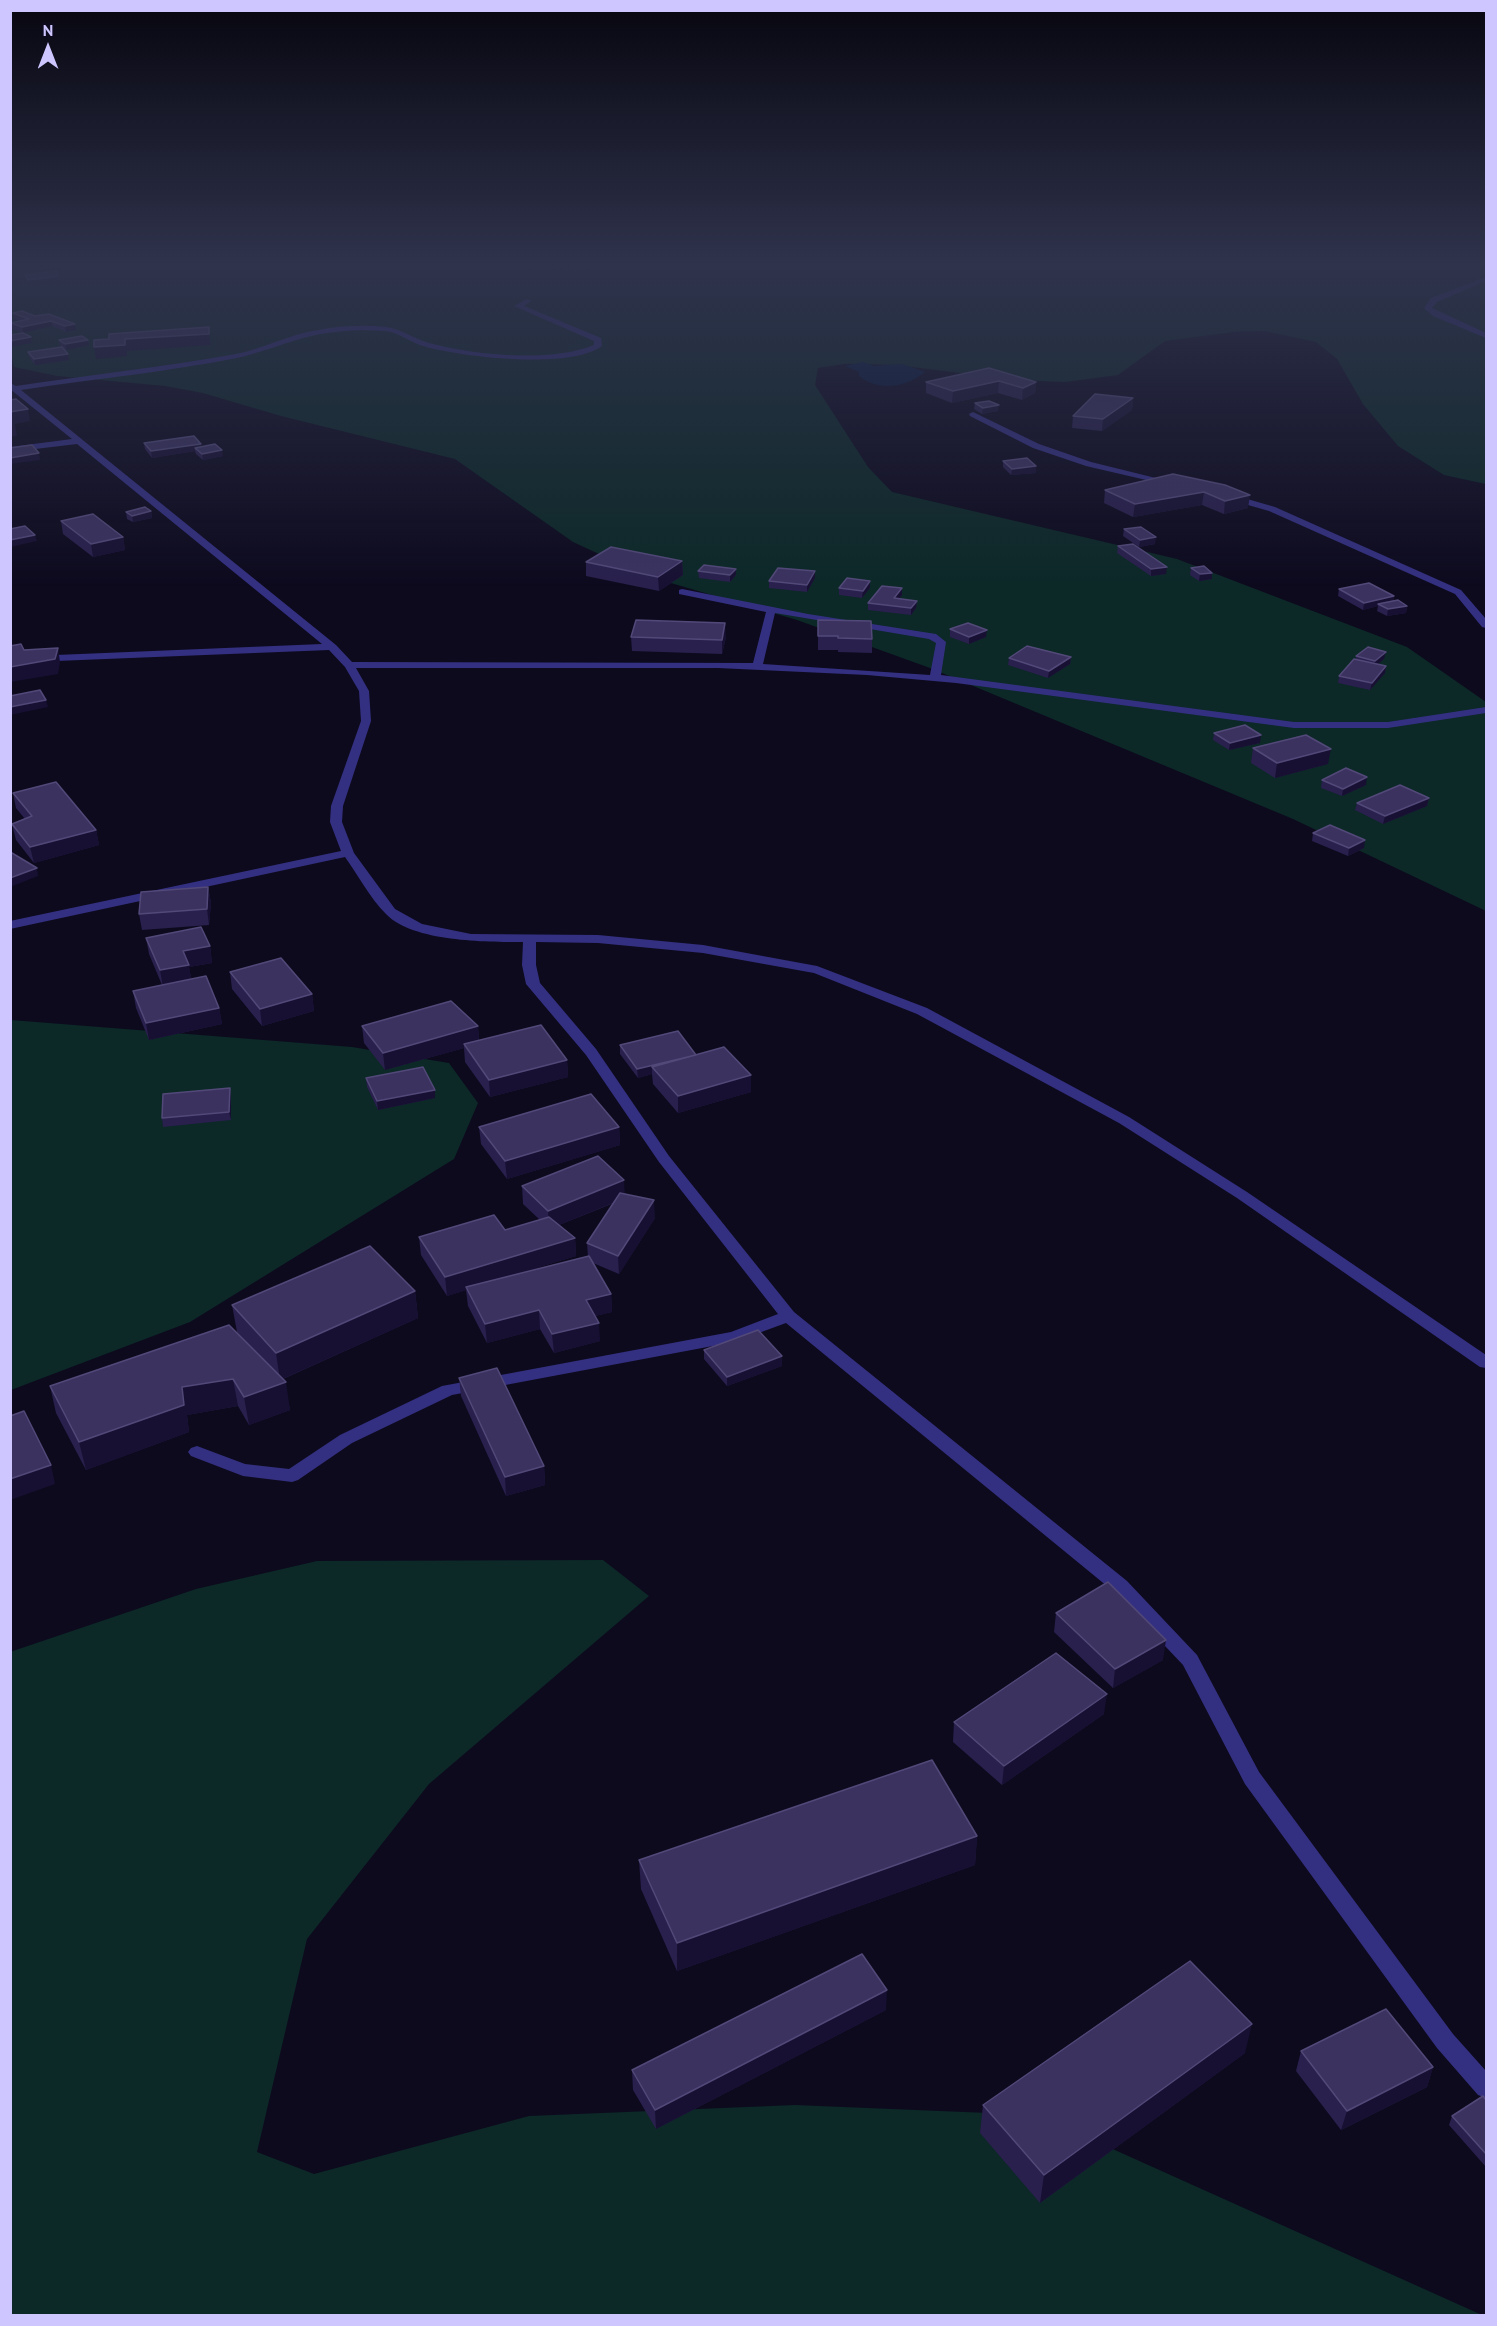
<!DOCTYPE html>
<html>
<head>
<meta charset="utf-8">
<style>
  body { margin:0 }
  #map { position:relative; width:1497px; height:2326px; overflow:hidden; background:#0d0a1e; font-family:"PT Sans",sans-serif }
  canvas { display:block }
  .frame { position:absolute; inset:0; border:12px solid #cdc6ff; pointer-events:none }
  .north { position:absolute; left:18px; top:18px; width:60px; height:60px; -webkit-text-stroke:4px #0d0a1e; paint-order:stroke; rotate:0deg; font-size:16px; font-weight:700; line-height:24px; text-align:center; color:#cdc6ff }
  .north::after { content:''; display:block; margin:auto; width:21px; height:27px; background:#cdc6ff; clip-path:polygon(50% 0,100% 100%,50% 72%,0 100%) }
</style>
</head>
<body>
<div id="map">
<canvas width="1497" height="2326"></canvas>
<div class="frame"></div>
<div class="north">N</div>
</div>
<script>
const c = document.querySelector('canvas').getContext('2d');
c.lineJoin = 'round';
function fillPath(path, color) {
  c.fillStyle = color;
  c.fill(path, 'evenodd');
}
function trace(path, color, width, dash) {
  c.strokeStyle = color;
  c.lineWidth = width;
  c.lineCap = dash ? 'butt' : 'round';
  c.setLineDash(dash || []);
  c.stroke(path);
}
const green = new Path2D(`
  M 10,263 L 1486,263 L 1486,484 L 1444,475 L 1398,446 L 1363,404 L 1337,359 L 1316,342 L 1264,331 L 1234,332 L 1165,341 L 1118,375 L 1065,382 L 1018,380 L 895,365 L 845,364 L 818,368 L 815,385 L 868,467 L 892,492 L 1177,559 L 1407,647 L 1486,702 L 1486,911 L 1293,819 L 930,668 L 797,620 L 647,576 L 573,542 L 455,459 L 281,416 L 203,393 L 165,386 L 57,376 L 14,367 L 10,351 Z
  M 11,1020 L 352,1047 L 449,1063 L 478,1103 L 454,1159 L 190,1322 L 11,1390 Z
  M 603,1560 L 649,1596 L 429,1784 L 307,1939 L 257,2152 L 314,2174 L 529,2116 L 795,2105 L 1037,2115 L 1482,2315 L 11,2315 L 10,1652 L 196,1589 L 317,1561 Z`);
const water = new Path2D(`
  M 863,362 L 874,366 L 902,364 L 925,372 C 906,387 880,392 859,376 L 859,372 L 845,366 Z`);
const minor = new Path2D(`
  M 1486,277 L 1486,281 L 1437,302 L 1432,308 L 1486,333 L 1486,338 L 1433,316 L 1424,308 L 1431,298 Z
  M 527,299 L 531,301 L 524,306 L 601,338 L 602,346 C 569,370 461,357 423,346 C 409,342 399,332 385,331 C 358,329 329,331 303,338 C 281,344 260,353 237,358 C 166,372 93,379 21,390 L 336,645 L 352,662 L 753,663 L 766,612 L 679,594 L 679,590 L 682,589 L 808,614 L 936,634 L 946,642 L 941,675 L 1294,722 L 1388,722 L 1486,707 L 1486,713 L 1388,728 L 1294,728 L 956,683 L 867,675 L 718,668 L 356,668 L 369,691 L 371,721 L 343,806 L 342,822 L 354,853 L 395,909 L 422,924 L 471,934 L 598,935 L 703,945 L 817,966 L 927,1008 L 1129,1117 L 1247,1192 L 1486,1355 L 1486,1368 L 1480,1367 L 1237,1198 L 1119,1123 L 917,1014 L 814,973 L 703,953 L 598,943 L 536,942 L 536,965 L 540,983 L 596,1049 L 669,1156 L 794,1312 L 1127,1581 L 1197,1655 L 1259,1772 L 1453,2034 L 1486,2071 L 1486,2098 L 1478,2095 L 1437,2048 L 1245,1784 L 1183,1665 L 1113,1591 L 786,1323 L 734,1342 L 452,1395 L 352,1443 L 298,1480 L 292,1482 L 243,1476 L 191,1456 L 188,1452 L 191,1448 L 197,1446 L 245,1464 L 289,1469 L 340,1435 L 442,1386 L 731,1332 L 778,1314 L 659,1162 L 586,1055 L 526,984 L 522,965 L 523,942 C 486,942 413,942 386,914 C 370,898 358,875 345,857 L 10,929 L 10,921 L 341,851 L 330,822 L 331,806 L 361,721 L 359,691 L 345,667 L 329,650 L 56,661 L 10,657 L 10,651 L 56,655 L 322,644 L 77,444 L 10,452 L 10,447 L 72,439 L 10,389 L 10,383 L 16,386 C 89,375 163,367 236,354 C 257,350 276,341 296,335 C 325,327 357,324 386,327 C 402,329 414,339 429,343 C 474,355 551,363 594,345 L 594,341 L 514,306 ZM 775,613 L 929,639 L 936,643 L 930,675 L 763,664 Z
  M 973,412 L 1039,444 L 1091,462 L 1176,483 L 1172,486 L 1086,466 L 1033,448 L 970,416 L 969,414 Z
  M 1230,494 L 1275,507 L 1461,590 L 1486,619 L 1486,628 L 1482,627 L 1455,594 L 1269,511 L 1227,499 L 1227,495 Z`);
const wall = new Path2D(`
  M 522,263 L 589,263 L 590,266 L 569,271 L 556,267 L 542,271 L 522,265 Z
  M 13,313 L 35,316 L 75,324 L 76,330 L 66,332 L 52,326 L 23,333 L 12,329 L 11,323 L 20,321 L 14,319 Z
  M 59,340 L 88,340 L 89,345 L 66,350 L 62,348 L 68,354 L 69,360 L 35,365 L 29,357 L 28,352 L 62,347 L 60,346 Z
  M 926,382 L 1036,382 L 1035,393 L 1022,400 L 998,393 L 952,403 L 926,393 Z
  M 1133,398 L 1132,410 L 1102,431 L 1072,428 L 1073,416 Z
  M 975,403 L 998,411 L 982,414 L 974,409 Z
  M 144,443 L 201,447 L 223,456 L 203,460 L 196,454 L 195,451 L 152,458 L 145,449 Z
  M 1003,461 L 1036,466 L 1036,473 L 1011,475 L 1003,467 Z
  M 1173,474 L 1248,508 L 1224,514 L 1202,505 L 1133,517 L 1104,503 L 1105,490 Z
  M 151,511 L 152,518 L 133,522 L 127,519 L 126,512 Z
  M 61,521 L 123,537 L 125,550 L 93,557 L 63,534 Z
  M 1124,529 L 1155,544 L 1139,547 L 1123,536 Z
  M 1118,546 L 1166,574 L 1151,576 L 1117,553 Z
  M 682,561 L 683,575 L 659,591 L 586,576 L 586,562 Z
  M 1191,568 L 1212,579 L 1199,581 L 1190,575 Z
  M 736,569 L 736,575 L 730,582 L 699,578 L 698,571 Z
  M 815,571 L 815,578 L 807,592 L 769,588 L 769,581 Z
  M 870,581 L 870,588 L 862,598 L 839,595 L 839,588 Z
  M 902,588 L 902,595 L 899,599 L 917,601 L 916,608 L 911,615 L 868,610 L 868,603 Z
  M 1339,589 L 1394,596 L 1393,601 L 1407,606 L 1406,613 L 1387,616 L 1377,611 L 1378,606 L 1363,610 L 1338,596 Z
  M 818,620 L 872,639 L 872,653 L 838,652 L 838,650 L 818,650 Z
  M 950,629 L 986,637 L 969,644 L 950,637 Z
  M 631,637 L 726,637 L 722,654 L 632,651 Z
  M 1356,656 L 1384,659 L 1378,664 L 1386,666 L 1385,673 L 1370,690 L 1338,683 L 1339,676 L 1356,660 Z
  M 1071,657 L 1070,664 L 1048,678 L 1008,665 L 1009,658 Z
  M 1214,733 L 1260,743 L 1229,750 L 1213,740 Z
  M 1253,748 L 1328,764 L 1275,778 L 1251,763 Z
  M 1322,780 L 1366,785 L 1342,796 L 1321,788 Z
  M 13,793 L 96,830 L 99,845 L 34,863 L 16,840 L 12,824 L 25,819 L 16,808 Z
  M 1429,798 L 1427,806 L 1383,824 L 1355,810 L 1357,803 Z
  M 1313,833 L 1364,848 L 1348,856 L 1312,841 Z
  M 208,887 L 211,903 L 209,925 L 142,930 L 139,914 Z
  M 146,938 L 210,946 L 212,963 L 189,967 L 191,979 L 219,1008 L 222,1024 L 149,1040 L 136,1008 L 133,991 L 162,985 L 149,954 Z
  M 230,972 L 312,994 L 314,1011 L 262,1026 L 232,989 Z
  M 362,1026 L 478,1026 L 479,1041 L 567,1060 L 568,1077 L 490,1097 L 465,1062 L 464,1048 L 385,1070 L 364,1043 Z
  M 620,1045 L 696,1055 L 751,1092 L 678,1113 L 653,1084 L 652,1074 L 638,1078 L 620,1054 Z
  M 366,1078 L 435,1090 L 435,1098 L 378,1110 L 367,1087 Z
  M 231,1097 L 231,1120 L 163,1127 L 162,1118 Z
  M 479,1127 L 619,1127 L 620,1145 L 507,1179 L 481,1144 Z
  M 522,1186 L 625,1194 L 655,1218 L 619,1274 L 593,1263 L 611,1294 L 612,1312 L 595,1316 L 600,1341 L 554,1353 L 540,1329 L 487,1343 L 468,1306 L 466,1290 L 447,1296 L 421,1255 L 419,1237 L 505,1230 L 540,1220 L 523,1204 ZM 614,1203 L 587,1243 L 588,1257 L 506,1277 L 576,1256 L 575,1238 L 559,1225 Z
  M 415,1291 L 418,1318 L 283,1379 L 290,1410 L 249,1425 L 238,1406 L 187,1415 L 189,1432 L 86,1470 L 56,1413 L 50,1386 L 250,1347 L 237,1332 L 232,1305 Z
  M 704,1350 L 782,1356 L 782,1366 L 727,1386 L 704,1359 Z
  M 459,1378 L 544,1466 L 545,1485 L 506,1496 L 461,1396 Z
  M 1056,1613 L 1163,1660 L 1113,1688 L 1054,1632 Z
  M 1104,1714 L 1002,1785 L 953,1742 L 954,1722 Z
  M 977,1836 L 975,1865 L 677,1971 L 641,1889 L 639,1860 Z
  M 886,2010 L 656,2129 L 633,2090 L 632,2070 Z
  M 1301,2051 L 1433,2067 L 1427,2087 L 1341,2130 L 1296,2071 Z
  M 1245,2053 L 1040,2203 L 980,2133 L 983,2105 Z
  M 1486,2100 L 1486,2167 L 1449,2125 L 1452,2116 Z`);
const shadedWall = new Path2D(`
  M 541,263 L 556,263 L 556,267 L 542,271 Z
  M 568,263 L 589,263 L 590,266 L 569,271 Z
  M 59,276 L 60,282 L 29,285 L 28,280 Z
  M 51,321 L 52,326 L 23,333 L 22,327 Z
  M 75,324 L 76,330 L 66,332 L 65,326 Z
  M 209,334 L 211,345 L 127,351 L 127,356 L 96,359 L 94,347 L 125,339 Z
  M 31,337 L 32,343 L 10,347 L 10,341 Z
  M 88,340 L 89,345 L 66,350 L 65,344 Z
  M 68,354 L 69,360 L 35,365 L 34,359 Z
  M 999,381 L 998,393 L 952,403 L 953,391 Z
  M 1036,382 L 1035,393 L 1022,400 L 1023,388 Z
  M 1133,398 L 1132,410 L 1102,431 L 1103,419 Z
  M 999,405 L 998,411 L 982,414 L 983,408 Z
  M 28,409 L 30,421 L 15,424 L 17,436 L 10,437 L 10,412 Z
  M 201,444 L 202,450 L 195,448 L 195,451 L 152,458 L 151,451 Z
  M 222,450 L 223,456 L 203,460 L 202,454 Z
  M 39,453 L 40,460 L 10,464 L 10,458 Z
  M 1036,466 L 1036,473 L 1011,475 L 1012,469 Z
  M 1204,492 L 1202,505 L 1133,517 L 1135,504 Z
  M 1250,495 L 1248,508 L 1224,514 L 1225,501 Z
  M 151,511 L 152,518 L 133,522 L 132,516 Z
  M 35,535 L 37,541 L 10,547 L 10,540 Z
  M 123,537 L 125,550 L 93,557 L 91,544 Z
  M 1156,537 L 1155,544 L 1139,547 L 1140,540 Z
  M 682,561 L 683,575 L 659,591 L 658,577 Z
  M 1167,567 L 1166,574 L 1151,576 L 1151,569 Z
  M 736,569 L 736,575 L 730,582 L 730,575 Z
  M 815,571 L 815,578 L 807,592 L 807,585 Z
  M 1212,573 L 1212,579 L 1199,581 L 1200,574 Z
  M 870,581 L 870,588 L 862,598 L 863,591 Z
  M 902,588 L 902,595 L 894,605 L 894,598 Z
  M 1394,596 L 1392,603 L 1378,604 L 1378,606 L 1363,610 L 1364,603 Z
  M 917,601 L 916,608 L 911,615 L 911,608 Z
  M 1407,606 L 1406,613 L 1387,616 L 1388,609 Z
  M 725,623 L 726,637 L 722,654 L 722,640 Z
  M 987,630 L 986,637 L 969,644 L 969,637 Z
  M 58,648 L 60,662 L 58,674 L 10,682 L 10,667 Z
  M 1386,652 L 1384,659 L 1374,668 L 1375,661 Z
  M 1071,657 L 1070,664 L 1048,678 L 1049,671 Z
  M 1386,666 L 1385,673 L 1370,690 L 1372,683 Z
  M 46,700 L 48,707 L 10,715 L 10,707 Z
  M 1261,735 L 1260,743 L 1229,750 L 1230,743 Z
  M 1331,749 L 1328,764 L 1275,778 L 1277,763 Z
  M 1367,777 L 1366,785 L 1342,796 L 1343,789 Z
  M 1429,798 L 1427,806 L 1383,824 L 1385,816 Z
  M 96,830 L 99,845 L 34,863 L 30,847 Z
  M 1365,840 L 1364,848 L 1348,856 L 1349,848 Z
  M 37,868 L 38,876 L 10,887 L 10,878 Z
  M 208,887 L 211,903 L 209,925 L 207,909 Z
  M 210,946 L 212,963 L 189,967 L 192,981 L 163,987 L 160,970 L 183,951 Z
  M 312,994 L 314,1011 L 262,1026 L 260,1009 Z
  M 219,1008 L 222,1024 L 149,1040 L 146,1023 Z
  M 478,1026 L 479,1043 L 464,1044 L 464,1048 L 385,1070 L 383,1053 Z
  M 696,1055 L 652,1067 L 652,1074 L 638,1078 L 637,1069 Z
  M 567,1060 L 568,1077 L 490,1097 L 489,1080 Z
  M 751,1075 L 751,1092 L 678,1113 L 678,1096 Z
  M 230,1088 L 231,1097 L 231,1120 L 229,1112 Z
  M 435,1090 L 435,1098 L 378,1110 L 377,1101 Z
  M 619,1127 L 620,1145 L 507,1179 L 505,1161 Z
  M 624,1180 L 625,1198 L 549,1229 L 548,1211 Z
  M 654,1200 L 655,1218 L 619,1274 L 618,1256 Z
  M 575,1238 L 576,1256 L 467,1289 L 466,1287 L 467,1290 L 447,1296 L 445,1277 Z
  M 415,1291 L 418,1318 L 280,1380 L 276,1353 Z
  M 611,1294 L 612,1312 L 587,1318 L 586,1300 Z
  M 539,1310 L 540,1329 L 487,1343 L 485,1324 Z
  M 599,1323 L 600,1341 L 554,1353 L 552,1334 Z
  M 782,1356 L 782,1366 L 727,1386 L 727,1377 Z
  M 233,1379 L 238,1406 L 187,1415 L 189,1432 L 86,1470 L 79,1442 L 182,1387 Z
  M 286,1382 L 290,1410 L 249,1425 L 244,1397 Z
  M 51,1465 L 55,1484 L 10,1500 L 10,1479 Z
  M 544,1466 L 545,1485 L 506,1496 L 505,1477 Z
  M 1166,1640 L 1163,1660 L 1113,1688 L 1115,1669 Z
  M 1107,1694 L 1104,1714 L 1002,1785 L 1004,1766 Z
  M 977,1836 L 975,1865 L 677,1971 L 677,1943 Z
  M 887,1990 L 886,2010 L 656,2129 L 655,2110 Z
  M 1252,2024 L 1245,2053 L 1040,2203 L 1044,2175 Z
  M 1433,2067 L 1427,2087 L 1341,2130 L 1347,2111 Z`);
const building = new Path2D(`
  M 56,271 L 59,276 L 28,280 L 25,275 Z
  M 22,311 L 35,316 L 49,314 L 75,324 L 65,326 L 51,321 L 22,327 L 11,323 L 29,319 L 13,313 Z
  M 209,327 L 209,334 L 125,339 L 125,345 L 94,347 L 94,340 L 109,339 L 109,334 Z
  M 23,333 L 31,337 L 10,341 L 10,335 Z
  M 82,336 L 88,340 L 65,344 L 59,340 Z
  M 62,347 L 68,354 L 34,359 L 28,352 Z
  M 989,368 L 1036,382 L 1023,388 L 999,381 L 953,391 L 926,382 Z
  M 1095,394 L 1133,398 L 1103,419 L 1073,416 Z
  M 16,399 L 28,409 L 10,412 L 10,400 Z
  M 989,401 L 999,405 L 983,408 L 975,403 Z
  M 194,436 L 201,444 L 151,451 L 144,443 Z
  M 215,444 L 222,450 L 202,454 L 195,448 Z
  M 32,445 L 39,453 L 10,458 L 10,448 Z
  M 1027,458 L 1036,466 L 1012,469 L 1003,461 Z
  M 1173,474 L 1225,485 L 1250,495 L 1225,501 L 1204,492 L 1135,504 L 1105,490 Z
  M 145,507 L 151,511 L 132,516 L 126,512 Z
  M 93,514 L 123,537 L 91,544 L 61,521 Z
  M 25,526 L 35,535 L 10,540 L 10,529 Z
  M 1141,527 L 1156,537 L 1140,540 L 1124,529 Z
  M 1133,544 L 1167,567 L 1151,569 L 1118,546 Z
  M 611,547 L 682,561 L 658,577 L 586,562 Z
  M 704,565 L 736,569 L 730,575 L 698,571 Z
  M 1204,566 L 1212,573 L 1200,574 L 1191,568 Z
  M 778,568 L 815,571 L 807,585 L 769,581 Z
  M 847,578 L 870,581 L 863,591 L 839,588 Z
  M 1369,583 L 1394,596 L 1364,603 L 1339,589 Z
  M 882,586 L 902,588 L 894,598 L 917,601 L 911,608 L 868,603 Z
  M 1398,600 L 1407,606 L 1388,609 L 1378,604 Z
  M 636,620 L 725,623 L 722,640 L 631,637 Z
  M 818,620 L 871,621 L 872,639 L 838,638 L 838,636 L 818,636 Z
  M 968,623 L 987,630 L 969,637 L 950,629 Z
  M 21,644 L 24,650 L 58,648 L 55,659 L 10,667 L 10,646 Z
  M 1027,646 L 1071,657 L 1049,671 L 1009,658 Z
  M 1368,647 L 1386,652 L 1375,661 L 1356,656 Z
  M 1354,659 L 1386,666 L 1372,683 L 1339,676 Z
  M 40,690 L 46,700 L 10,707 L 10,696 Z
  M 1245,725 L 1261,735 L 1230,743 L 1214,733 Z
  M 1306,735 L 1331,749 L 1277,763 L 1253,748 Z
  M 1346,768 L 1367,777 L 1343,789 L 1322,780 Z
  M 56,782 L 96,830 L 30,847 L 12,824 L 32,816 L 13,793 Z
  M 1400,785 L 1429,798 L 1385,816 L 1357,803 Z
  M 1330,825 L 1365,840 L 1349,848 L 1313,833 Z
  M 10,853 L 12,853 L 37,868 L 10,878 Z
  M 208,887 L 207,909 L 139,914 L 141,892 Z
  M 201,927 L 210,946 L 183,951 L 189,965 L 160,970 L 146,938 Z
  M 281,958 L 312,994 L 260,1009 L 230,972 Z
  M 206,976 L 219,1008 L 146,1023 L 133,991 Z
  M 451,1001 L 478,1026 L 383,1053 L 362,1026 Z
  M 541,1025 L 567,1060 L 489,1080 L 464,1044 Z
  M 678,1031 L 696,1055 L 637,1069 L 620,1045 Z
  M 724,1047 L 751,1075 L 678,1096 L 652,1067 Z
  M 423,1067 L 435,1090 L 377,1101 L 366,1078 Z
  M 230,1088 L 229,1112 L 162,1118 L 163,1094 Z
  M 591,1094 L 619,1127 L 505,1161 L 479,1127 Z
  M 598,1156 L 624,1180 L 548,1211 L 522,1186 Z
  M 620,1193 L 654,1200 L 618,1256 L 587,1243 Z
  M 494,1215 L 505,1230 L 549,1217 L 575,1238 L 445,1277 L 419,1237 Z
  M 370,1246 L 415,1291 L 276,1353 L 232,1305 Z
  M 589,1256 L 611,1294 L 586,1300 L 599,1323 L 552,1334 L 539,1310 L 485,1324 L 466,1287 Z
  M 229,1325 L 286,1382 L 244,1397 L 233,1379 L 182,1387 L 184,1405 L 79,1442 L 50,1386 Z
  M 758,1330 L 782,1356 L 727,1377 L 704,1350 Z
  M 497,1368 L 544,1466 L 505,1477 L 459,1378 Z
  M 24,1411 L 51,1465 L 10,1479 L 10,1416 Z
  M 1108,1582 L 1166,1640 L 1115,1669 L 1056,1613 Z
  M 1056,1653 L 1107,1694 L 1004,1766 L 954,1722 Z
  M 932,1760 L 977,1836 L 677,1943 L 639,1860 Z
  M 862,1954 L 887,1990 L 655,2110 L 632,2070 Z
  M 1190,1961 L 1252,2024 L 1044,2175 L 983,2105 Z
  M 1386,2009 L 1433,2067 L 1347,2111 L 1301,2051 Z
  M 1483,2096 L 1486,2100 L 1486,2154 L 1452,2116 Z`);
fillPath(green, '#0c2827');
fillPath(water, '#04183c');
fillPath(minor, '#343081');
fillPath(wall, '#29204d');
fillPath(shadedWall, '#171032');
fillPath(building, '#3b3260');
trace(building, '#524979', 1.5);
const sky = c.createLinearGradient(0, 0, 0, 588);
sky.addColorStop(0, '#070610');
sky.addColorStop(0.45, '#2f334c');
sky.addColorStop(1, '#2f334c00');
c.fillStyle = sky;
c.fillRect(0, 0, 1497, 588);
</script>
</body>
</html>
